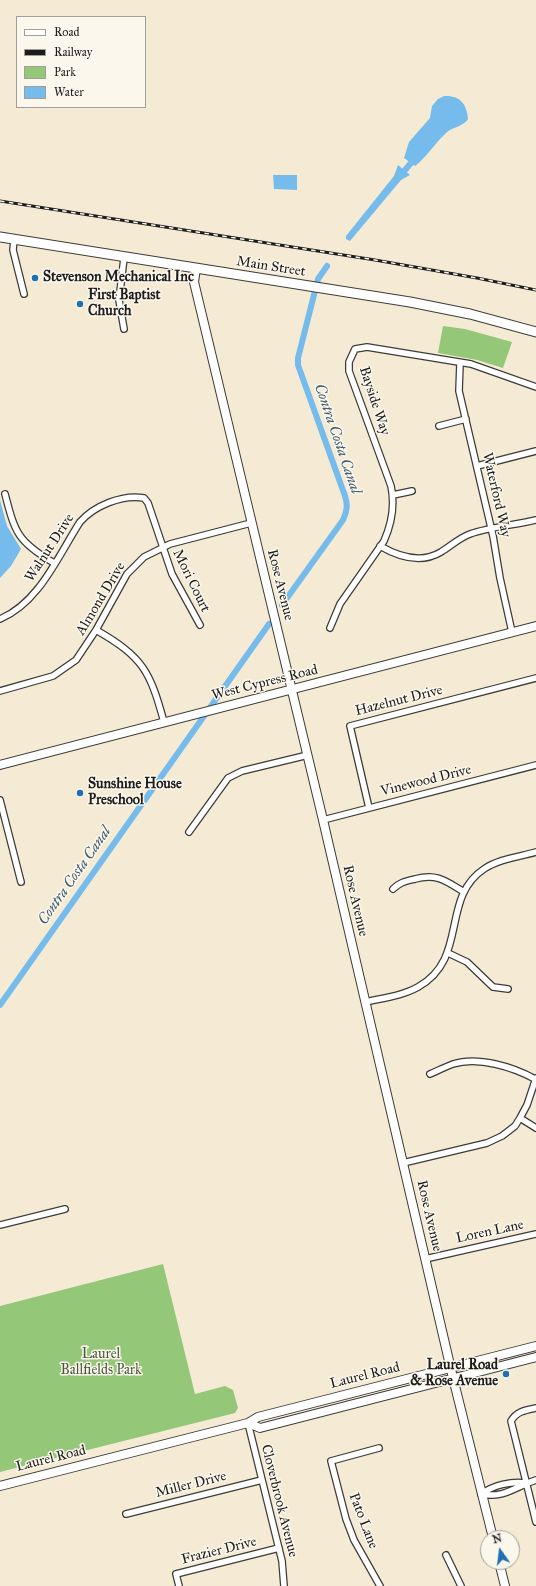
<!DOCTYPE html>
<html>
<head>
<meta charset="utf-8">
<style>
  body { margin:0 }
  #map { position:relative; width:536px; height:1586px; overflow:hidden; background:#f5ebd5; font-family:"IM FELL Great Primer",serif }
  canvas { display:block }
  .legend { position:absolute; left:16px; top:16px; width:130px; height:92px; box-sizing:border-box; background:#fbf7ec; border:1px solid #a29f99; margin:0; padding:5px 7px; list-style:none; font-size:12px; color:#1c1c1c }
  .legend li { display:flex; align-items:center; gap:8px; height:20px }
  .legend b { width:20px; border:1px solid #a29f99 }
  .north { position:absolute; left:480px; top:1530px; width:40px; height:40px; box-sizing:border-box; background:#fbf7ec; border:1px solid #a29f99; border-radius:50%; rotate:346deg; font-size:11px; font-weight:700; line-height:16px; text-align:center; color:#1c1c1c }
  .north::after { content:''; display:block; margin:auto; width:14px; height:18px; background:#1f6fb2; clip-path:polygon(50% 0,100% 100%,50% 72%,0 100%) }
</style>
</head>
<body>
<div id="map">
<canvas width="536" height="1586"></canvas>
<ul class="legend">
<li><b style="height:5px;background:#fff"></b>Road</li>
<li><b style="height:5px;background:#1c1c1c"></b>Railway</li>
<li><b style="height:11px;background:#95c778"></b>Park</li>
<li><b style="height:11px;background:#75bbec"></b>Water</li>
</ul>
<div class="north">N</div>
</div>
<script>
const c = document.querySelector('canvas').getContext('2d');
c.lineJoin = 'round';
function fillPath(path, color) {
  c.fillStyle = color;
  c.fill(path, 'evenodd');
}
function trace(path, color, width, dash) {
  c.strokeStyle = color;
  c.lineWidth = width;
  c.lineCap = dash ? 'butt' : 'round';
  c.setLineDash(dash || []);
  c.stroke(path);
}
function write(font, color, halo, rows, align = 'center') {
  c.font = font + ' "IM FELL Great Primer",serif';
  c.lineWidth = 3;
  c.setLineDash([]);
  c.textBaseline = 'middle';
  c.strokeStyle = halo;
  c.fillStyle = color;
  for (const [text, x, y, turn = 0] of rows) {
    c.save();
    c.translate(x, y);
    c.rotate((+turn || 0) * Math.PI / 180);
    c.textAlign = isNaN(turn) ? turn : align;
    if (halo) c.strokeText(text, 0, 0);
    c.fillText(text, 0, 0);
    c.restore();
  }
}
const green = new Path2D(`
  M 443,326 L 465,329 L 512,342 L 503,368 L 477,360 L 438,353 Z
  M 163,1264 L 195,1394 L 225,1386 L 233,1390 L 238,1408 L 235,1413 L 0,1472 L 0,1306 Z`);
const water = new Path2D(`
  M 444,96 C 460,95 467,104 468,119 C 463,127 451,127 445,134 C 434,144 427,157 415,166 L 404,158 L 409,142 L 430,118 L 432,106 L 438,99 Z
  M 398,165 L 410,175 L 401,180 L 350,241 L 346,239 L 346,236 L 394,176 Z
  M 273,175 L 297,175 L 297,190 L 274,189 Z
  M 0,500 L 7,526 L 21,549 L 11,566 L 0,578 Z`);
const canal = new Path2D(`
  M 400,176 L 416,157
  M 282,605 L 343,520 C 347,511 348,505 345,496 L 298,365 L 298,358 L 318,279 L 327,266
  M 0,1005 L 269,624`);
const street = new Path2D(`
  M 14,240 L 13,250 L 24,294
  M 124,329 L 119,300 L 124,258
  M 460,363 L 459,391 L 493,536 L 500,578 L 512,632
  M 439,426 L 466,419
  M 477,466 L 536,451
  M 5,494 C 15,533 18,542 54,563
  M 393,495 L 412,491
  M 380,546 C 399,557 421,564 441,552 C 451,546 459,538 470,534 C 490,527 515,525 536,520
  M 0,619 C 39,603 58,556 80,522 C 94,506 122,494 144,498 L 148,503 L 172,574 L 200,625
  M 330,628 L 340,604 L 384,541 C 392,523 395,505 391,486 L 349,371 L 349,362 L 355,349 L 367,347 L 471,364 L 536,387
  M 96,630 C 143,657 150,671 164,722
  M 0,691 L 53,676 L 76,660 L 96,630 L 127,574 L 144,557 L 170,544 L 251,523
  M 0,800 L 21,882
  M 369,808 L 350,726 L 536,678
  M 323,820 L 536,765
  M 189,832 L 228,778 L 242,771 L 308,755
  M 393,889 C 400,882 406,881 415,879 C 437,873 446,881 464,892
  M 448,953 L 467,962 L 493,987 L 508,989
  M 365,1002 C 383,998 402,996 418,987 C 469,959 440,898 484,869 C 499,859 518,857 536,852
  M 430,1074 C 437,1071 445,1067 453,1064 C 478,1056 513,1067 535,1079
  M 520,1118 L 536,1128
  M 403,1163 L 487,1143 L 502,1136 L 515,1126 L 520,1118 L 527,1105 L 536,1078
  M 0,1225 L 65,1209
  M 425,1259 L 536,1234
  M 536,1408 C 526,1410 517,1411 511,1421 L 536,1522
  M 248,1423 L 282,1561 L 284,1586
  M 379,1448 L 331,1461 L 346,1519 L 354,1540 L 380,1586
  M 481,1494 C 504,1499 516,1486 536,1480
  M 481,1494 C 494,1485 511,1481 526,1483
  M 126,1514 L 262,1480
  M 446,1555 L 461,1586
  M 179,1586 L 176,1574 L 279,1548`);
const secondary = new Path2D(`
  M 196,269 L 194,282 L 323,820 L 453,1378 L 493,1538
  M 0,765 L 536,626
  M 248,1423 L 260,1428 L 536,1357
  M 0,1486 L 248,1423 L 258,1417 L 536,1346
  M 499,1562 L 505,1586`);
const primary = new Path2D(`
  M 0,237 L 410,302 L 470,314 L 536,332`);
const rail = new Path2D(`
  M 0,201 L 375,260 L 477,278 L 536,290`);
const markers = [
  [35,278,4,"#1f6fb2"],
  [80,304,4,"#1f6fb2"],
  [80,793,4,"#1f6fb2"],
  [506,1374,4,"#1f6fb2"]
];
const streetNames = [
  ["Main Street",271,267,9],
  ["Bayside Way",374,401,72],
  ["Waterford Way",496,495,77],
  ["Walnut Drive",50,548,-57],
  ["Mori Court",191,581,64],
  ["Rose Avenue",280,585,76],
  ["Almond Drive",101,599,-59],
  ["West Cypress Road",265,683,-14],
  ["Hazelnut Drive",399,701,-14],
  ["Vinewood Drive",426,781,-14],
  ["Rose Avenue",355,901,77],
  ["Rose Avenue",429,1216,77],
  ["Loren Lane",490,1232,-12],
  ["Laurel Road",365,1376,-14],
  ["Laurel Road",51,1459,-14],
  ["Miller Drive",191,1485,-14],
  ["Cloverbrook Avenue",279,1501,76],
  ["Pato Lane",363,1521,69],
  ["Frazier Drive",219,1551,-14]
];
const poiNames = [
  ["Stevenson Mechanical Inc",43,278],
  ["First Baptist",88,296],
  ["Church",88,312],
  ["Sunshine House",88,785],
  ["Preschool",88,801],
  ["Laurel Road",498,1366,"right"],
  ["& Rose Avenue",498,1382,"right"]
];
const parkNames = [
  ["Laurel",101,1355],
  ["Ballfields Park",101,1371]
];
const waterNames = [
  ["Contra Costa Canal",337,439,71],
  ["Contra Costa Canal",75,876,-55]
];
fillPath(green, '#95c778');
fillPath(water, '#75bbec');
trace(canal, '#75bbec', 6);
trace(street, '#3d3b38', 8);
trace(secondary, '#3d3b38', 10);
trace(primary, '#3d3b38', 11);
trace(street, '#fff', 5.5);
trace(secondary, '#fff', 8);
trace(primary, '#fff', 9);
trace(rail, '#1c1c1c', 3);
trace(rail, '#fbf7ec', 1.5, [4.5]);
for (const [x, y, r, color] of markers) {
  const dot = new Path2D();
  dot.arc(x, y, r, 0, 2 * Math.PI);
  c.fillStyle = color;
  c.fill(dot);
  trace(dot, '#fbf7ec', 1.5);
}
write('14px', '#1c1c1c', '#fbf7ec', streetNames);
write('bold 14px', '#1c1c1c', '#fbf7ec', poiNames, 'left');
write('14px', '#46583c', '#fbf7ec', parkNames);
write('italic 15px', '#405c6f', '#fbf7ec', waterNames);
</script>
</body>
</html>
